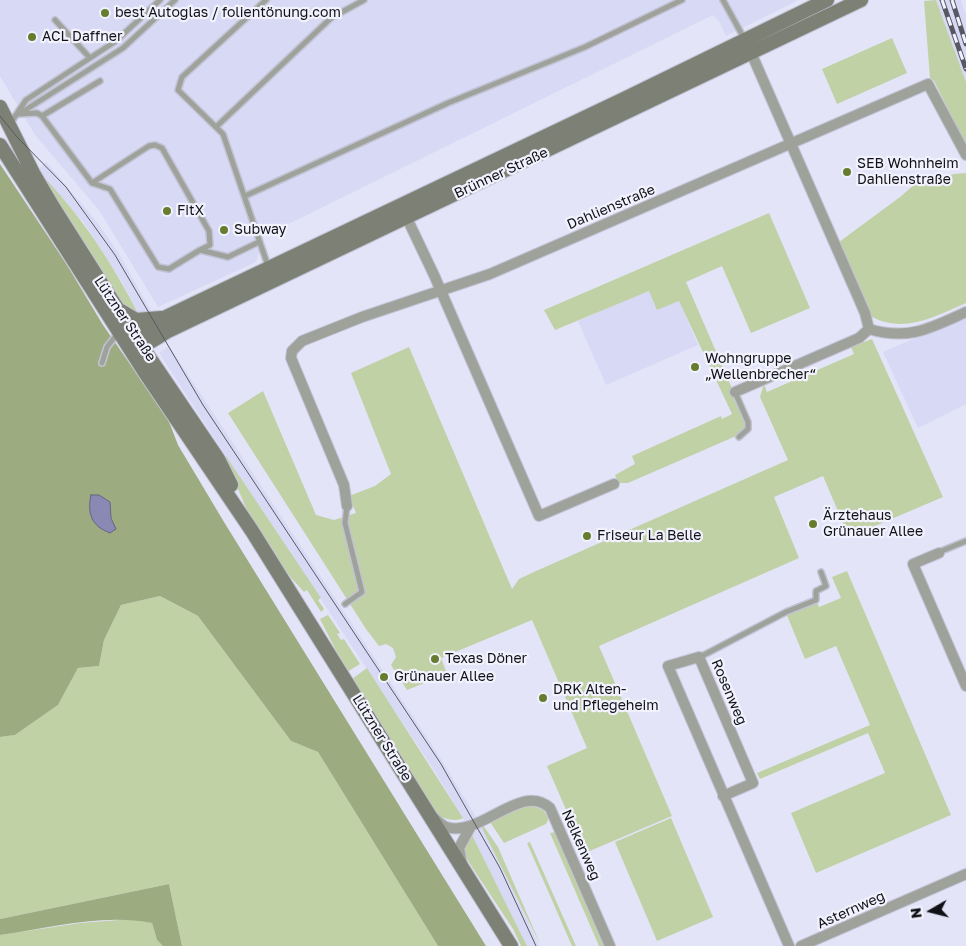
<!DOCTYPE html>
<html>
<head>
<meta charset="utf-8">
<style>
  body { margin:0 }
  #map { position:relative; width:966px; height:946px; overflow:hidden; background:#e3e4f8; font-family:"Golos Text",sans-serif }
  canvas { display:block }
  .north { position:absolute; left:906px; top:886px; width:50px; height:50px; -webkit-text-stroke:4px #f2f2fe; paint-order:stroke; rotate:262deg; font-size:14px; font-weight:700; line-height:20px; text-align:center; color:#111117 }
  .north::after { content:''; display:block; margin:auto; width:18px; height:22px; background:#111117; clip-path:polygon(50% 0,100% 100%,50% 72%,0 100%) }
</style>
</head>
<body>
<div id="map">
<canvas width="966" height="946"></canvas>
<div class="north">N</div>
</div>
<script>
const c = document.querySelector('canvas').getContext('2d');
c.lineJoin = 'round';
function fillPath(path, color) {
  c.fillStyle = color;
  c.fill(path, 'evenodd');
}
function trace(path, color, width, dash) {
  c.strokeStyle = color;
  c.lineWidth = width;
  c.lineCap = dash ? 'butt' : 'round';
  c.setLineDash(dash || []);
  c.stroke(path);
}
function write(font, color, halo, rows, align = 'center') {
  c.font = font + ' "Golos Text",sans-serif';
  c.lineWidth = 4.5;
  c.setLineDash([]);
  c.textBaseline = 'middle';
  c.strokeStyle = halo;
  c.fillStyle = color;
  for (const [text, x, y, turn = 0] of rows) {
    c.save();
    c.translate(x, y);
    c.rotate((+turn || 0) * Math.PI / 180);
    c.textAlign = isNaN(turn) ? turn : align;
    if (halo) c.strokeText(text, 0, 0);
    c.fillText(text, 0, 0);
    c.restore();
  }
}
const built = new Path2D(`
  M 0,0 L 799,0 L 726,36 L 719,21 L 713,15 L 264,236 L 256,262 L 158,307 L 99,210 L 35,135 L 0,76 Z
  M 936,0 L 961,0 L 966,16 L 966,82 Z
  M 46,162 L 97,222 L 118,252 L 151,311 L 139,315 L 122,282 L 84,223 L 37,170 Z
  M 649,290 L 679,301 L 698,345 L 606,385 L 578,321 Z
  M 966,316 L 966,404 L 918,428 L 883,352 Z
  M 169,346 L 441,759 L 476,817 L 465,822 L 434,770 L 226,456 L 159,353 Z
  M 481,826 L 515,891 L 539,946 L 527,946 L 471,833 Z`);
const green = new Path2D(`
  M 936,0 L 966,82 L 966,145 L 934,81 L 930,78 L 924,1 Z
  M 892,38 L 907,73 L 837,104 L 822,69 Z
  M 966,173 L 966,303 C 931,318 901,336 865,313 L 835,245 L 900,197 L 915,184 L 954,174 Z
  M 41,174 C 83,218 111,261 139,315 L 127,310 L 116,297 Z
  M 769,213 L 810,308 L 751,333 L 722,266 L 686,282 L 750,430 L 628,483 L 618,483 L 615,475 L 635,464 L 632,456 L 721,416 L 722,419 L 732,414 L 679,301 L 657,310 L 649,291 L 555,330 L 544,310 Z
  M 872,339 L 943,497 L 849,537 L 823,476 L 774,497 L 799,558 L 599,646 L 672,816 L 585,853 L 547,766 L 587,748 L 532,620 L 441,658 L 447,674 L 407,690 L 391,665 L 396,657 L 393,648 L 386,644 L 379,646 L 366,629 L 228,413 L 263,391 L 316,515 L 334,520 L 356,513 L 349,496 L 375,486 L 391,474 L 351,373 L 409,347 L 512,589 L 519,579 L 536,571 L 788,460 L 760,397 L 764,384 L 767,392 L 854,354 L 851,347 Z
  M 226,456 L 321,598 L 318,600 L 324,609 L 321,612 L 307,590 L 304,592 L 283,569 L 247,510 L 225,459 Z
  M 847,571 L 951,815 L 816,873 L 791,813 L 885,773 L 868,733 L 760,779 L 757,773 L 870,725 L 836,646 L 805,659 L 786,613 L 816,600 L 819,607 L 841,598 L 832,577 Z
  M 160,596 L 198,616 L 291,741 L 318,752 L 438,946 L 182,946 L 169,884 L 0,919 L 0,737 L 15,735 L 58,705 L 78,668 L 99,666 L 104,640 L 121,605 Z
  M 328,615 L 340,633 L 337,634 L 341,640 L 344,639 L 360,664 L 347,672 L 320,619 Z
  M 367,668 L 463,818 C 453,823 441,818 434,811 L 352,679 Z
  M 533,806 L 543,810 L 549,818 L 546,824 L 504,843 L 490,822 L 521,808 Z
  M 671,818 L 713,917 L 657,941 L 615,842 Z
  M 483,825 L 498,847 L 541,946 L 481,826 Z
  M 555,832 L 604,946 L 599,946 L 550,833 Z
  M 471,833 L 527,946 L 521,946 L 513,929 L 468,861 L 464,847 Z
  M 530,842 L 576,946 L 572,946 L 527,843 Z
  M 132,919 L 152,923 L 157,940 L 163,946 L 0,946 L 0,935 L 80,923 Z`);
const forest = new Path2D(`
  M 0,164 L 67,265 L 103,325 L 168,419 L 178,445 L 224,522 L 486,946 L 438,946 L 318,752 L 291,741 L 198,616 L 160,596 L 121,605 L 104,640 L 99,666 L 78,668 L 58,705 L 15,735 L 0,737 Z
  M 169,884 L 182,946 L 163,946 L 157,940 L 152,923 C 103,913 48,928 0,935 L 0,919 Z`);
const water = new Path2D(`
  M 91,495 L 99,495 L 110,502 L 111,518 L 116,529 L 110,533 C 91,526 87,513 91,495 Z`);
const lane = new Path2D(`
  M 266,0 L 182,77 L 178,90 L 223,134 L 268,266
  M 723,0 L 745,40
  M 55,20 L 90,58
  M 19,114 L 37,113 L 42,116 L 92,183 L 110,189 L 158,267 L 169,269 L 200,250 L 228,257 L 259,242
  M 19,114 L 123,48 L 175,0
  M 42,116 L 100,81
  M 10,124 L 26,100 L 116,41 L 160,0
  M 216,127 L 331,18 L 364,0
  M 92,183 L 149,146 L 155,145 L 162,148 L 209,231 L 210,245 L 200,250
  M 245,196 L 448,103 L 585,47 L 682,0
  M 102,363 L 107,347 L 118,333
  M 735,392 L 748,422 L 748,429 L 739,437
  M 939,552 L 966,541
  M 345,604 L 362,592 L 345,523 L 347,506
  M 700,657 L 786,612 L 816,600 L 816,591 L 826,586 L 821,572`);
const street = new Path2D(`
  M 749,48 L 865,313 L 869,329
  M 404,212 L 434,275 L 539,516 L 614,484
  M 869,329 C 908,341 931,328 966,312
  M 735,392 L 859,338 L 869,329
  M 347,506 L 344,485 L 291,358 L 292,351 L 302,341 L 362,317 L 490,274 L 928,84 L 966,155
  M 939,553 L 913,564 L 966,686
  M 723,796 L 753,783 L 699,657 L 668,666 L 789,946
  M 433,817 C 437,820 441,825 446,827 C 481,838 521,781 550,808 L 610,946
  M 462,864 L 459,848 L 471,826
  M 801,946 L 966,874`);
const secondary = new Path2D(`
  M 0,107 L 33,173 L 53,207 L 136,338 L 218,459 L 231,485
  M 0,145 L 144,371 L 252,531 L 511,946
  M 121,311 L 136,320 L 161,318
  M 124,339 C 143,352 150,341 168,331 L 861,0
  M 135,354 L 136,338 L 166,317 L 626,98 L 827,0`);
const tram = new Path2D(`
  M 0,116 L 17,137 L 66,187 L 115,255 L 203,405 L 441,764 L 500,868 L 536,946`);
const rail = new Path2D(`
  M 942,0 L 966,69
  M 952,0 L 966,44`);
const markers = [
  [105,13,5,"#667d2f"],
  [32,37,5,"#667d2f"],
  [847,172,5,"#667d2f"],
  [167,211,5,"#667d2f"],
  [224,230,5,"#667d2f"],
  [695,367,5,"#667d2f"],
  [813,524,5,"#667d2f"],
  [587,536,5,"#667d2f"],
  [435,659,5,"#667d2f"],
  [384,677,5,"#667d2f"],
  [543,698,5,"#667d2f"]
];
const poiNames = [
  ["best Autoglas / folientönung.com",115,13],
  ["ACL Daffner",42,37],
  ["SEB Wohnheim",857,164],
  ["Dahlienstraße",857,180],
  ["FitX",177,211],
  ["Subway",234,230],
  ["Wohngruppe",705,359],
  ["„Wellenbrecher“",705,375],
  ["Ärztehaus",823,516],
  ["Grünauer Allee",823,532],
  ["Friseur La Belle",597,536],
  ["Texas Döner",445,659],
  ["Grünauer Allee",394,677],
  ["DRK Alten-",553,690],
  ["und Pflegeheim",553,706]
];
const streetNames = [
  ["Brünner Straße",501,173,-25],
  ["Dahlienstraße",611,207,-23],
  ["Lützner Straße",125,319,56],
  ["Rosenweg",729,692,67],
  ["Lützner Straße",382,738,58],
  ["Nelkenweg",581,845,66],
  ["Asternweg",851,910,-24]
];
fillPath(built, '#d8d9f4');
fillPath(green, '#c1d1a6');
fillPath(forest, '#9cac80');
fillPath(water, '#8989b4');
trace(water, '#656585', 1);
trace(lane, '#c1c2d4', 8);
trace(street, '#c1c2d4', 12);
trace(secondary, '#c1c2d4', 16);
trace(lane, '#9fa29a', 5);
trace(street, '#9fa29a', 10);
trace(secondary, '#7d8175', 14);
trace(tram, '#585863', 1);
trace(rail, '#585863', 5);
trace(rail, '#f2f2fe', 3, [9]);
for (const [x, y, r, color] of markers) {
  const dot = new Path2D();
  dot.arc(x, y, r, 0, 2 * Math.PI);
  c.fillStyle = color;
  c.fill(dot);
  trace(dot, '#f2f2fe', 2);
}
write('14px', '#111117', '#f2f2fe', poiNames, 'left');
write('14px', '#111117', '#f2f2fe', streetNames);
</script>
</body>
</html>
